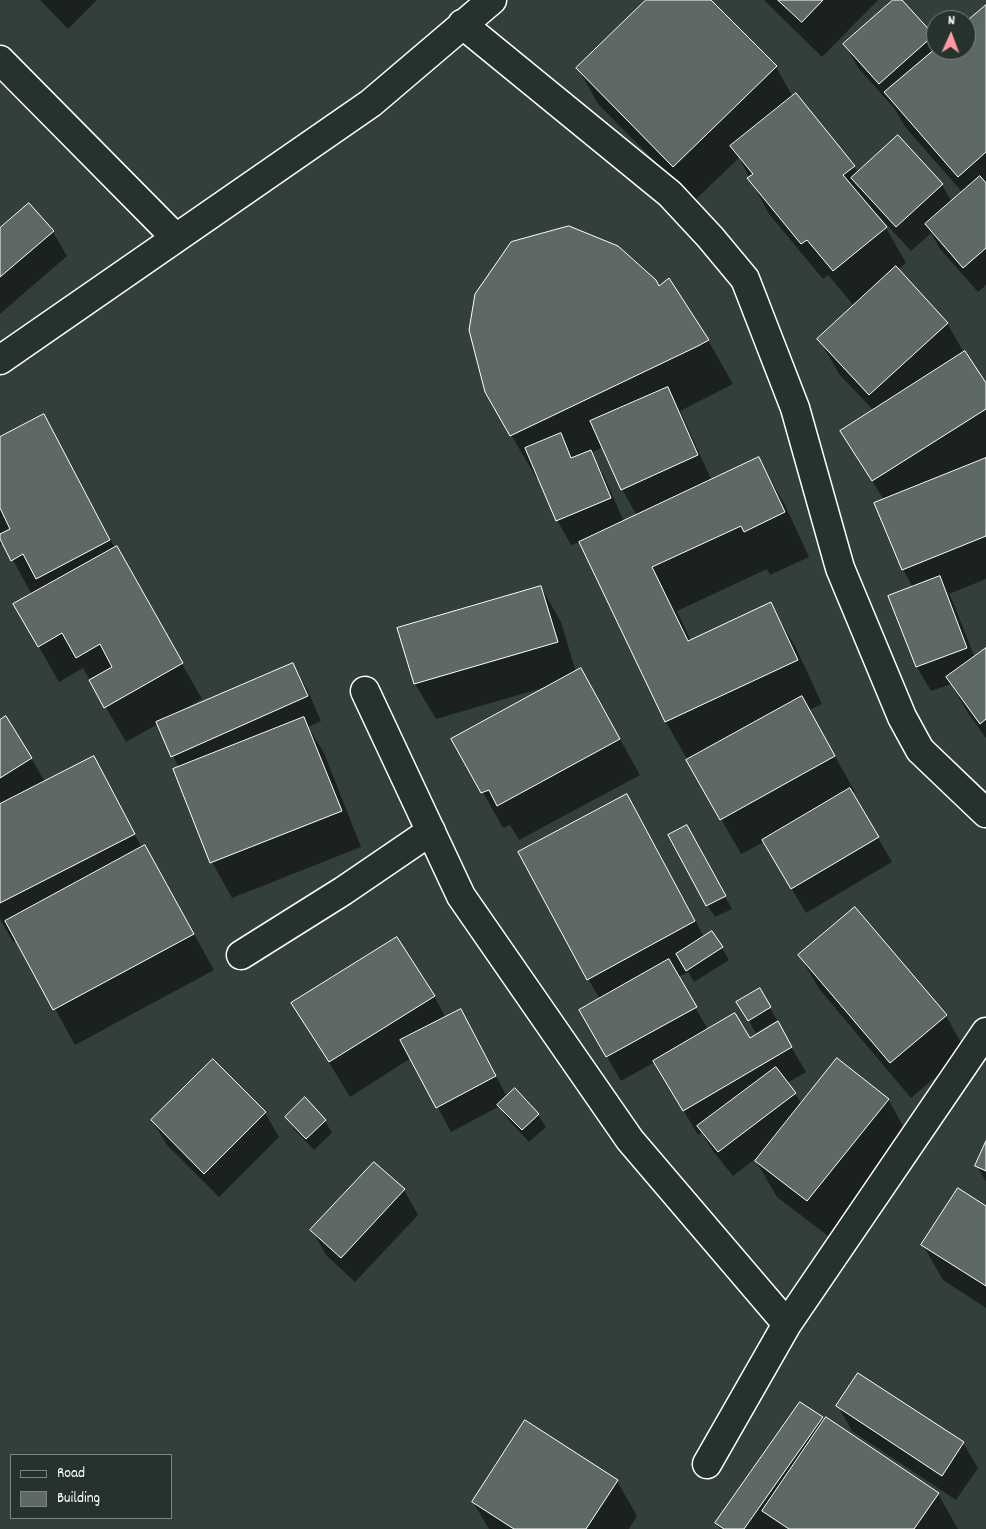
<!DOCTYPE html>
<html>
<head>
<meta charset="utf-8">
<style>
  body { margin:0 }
  #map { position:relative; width:986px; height:1529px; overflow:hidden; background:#333f3a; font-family:Dekko,sans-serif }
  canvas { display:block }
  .legend { position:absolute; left:10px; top:1454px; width:162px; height:65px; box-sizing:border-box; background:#26332d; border:1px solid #7d8581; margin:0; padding:6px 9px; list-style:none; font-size:15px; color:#fff }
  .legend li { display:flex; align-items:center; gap:10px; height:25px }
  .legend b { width:25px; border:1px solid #7d8581 }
  .north { position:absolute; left:926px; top:10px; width:50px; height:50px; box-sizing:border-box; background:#26332d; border:1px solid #7d8581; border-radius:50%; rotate:2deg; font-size:14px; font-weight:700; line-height:20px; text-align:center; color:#fff }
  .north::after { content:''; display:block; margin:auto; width:18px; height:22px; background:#ff9aa2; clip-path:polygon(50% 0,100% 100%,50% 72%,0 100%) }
</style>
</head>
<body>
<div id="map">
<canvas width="986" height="1529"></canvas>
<ul class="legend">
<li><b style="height:6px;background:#26332d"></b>Road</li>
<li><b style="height:14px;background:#5f6964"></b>Building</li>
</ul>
<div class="north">N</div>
</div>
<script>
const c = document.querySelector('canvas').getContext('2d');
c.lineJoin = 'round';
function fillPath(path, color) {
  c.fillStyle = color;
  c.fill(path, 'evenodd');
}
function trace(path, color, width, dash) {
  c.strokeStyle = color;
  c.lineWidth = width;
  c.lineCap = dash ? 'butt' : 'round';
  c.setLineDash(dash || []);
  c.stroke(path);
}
const shadow = new Path2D(`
  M 40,0 L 97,0 L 68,29 Z
  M 648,0 L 709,0 L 776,67 L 793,97 L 854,166 L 858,173 L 898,137 L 942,185 L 952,202 L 963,193 L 906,128 L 894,108 L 859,69 L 845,45 L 895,0 L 901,0 L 933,35 L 936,40 L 936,50 L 966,50 L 966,23 L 986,6 L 986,285 L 978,292 L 940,249 L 931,233 L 911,251 L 877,214 L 875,215 L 886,228 L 906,263 L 897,270 L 947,323 L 964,353 L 986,385 L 986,457 L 982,459 L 986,459 L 986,579 L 949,594 L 953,602 L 975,658 L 986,649 L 986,738 L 968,713 L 951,684 L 931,691 L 917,667 L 890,597 L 913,588 L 903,569 L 884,500 L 842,432 L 874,411 L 839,374 L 819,339 L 854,306 L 828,275 L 823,279 L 769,214 L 739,158 L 694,201 L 598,104 L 578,68 Z
  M 764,0 L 878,0 L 822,57 Z
  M 0,230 L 53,232 L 67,256 L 0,314 Z
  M 658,287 L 708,340 L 733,384 L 680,411 L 712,481 L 758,459 L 784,503 L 809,557 L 770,575 L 767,569 L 677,611 L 691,641 L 770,604 L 796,648 L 822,704 L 809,710 L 855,792 L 852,793 L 892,862 L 806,913 L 764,842 L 741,854 L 666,722 L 580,542 L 571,545 L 557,520 L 539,478 L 537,479 L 486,392 ZM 603,447 L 622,489 L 637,516 L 624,522 L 604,476 L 591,453 Z
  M 43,415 L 115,548 L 116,548 L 202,699 L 182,710 L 183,712 L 293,664 L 307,689 L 321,721 L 308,727 L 324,753 L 361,847 L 232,898 L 212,862 L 179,768 L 158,724 L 126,742 L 83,668 L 59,682 L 15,605 L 32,595 L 4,543 L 0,545 L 0,438 Z
  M 541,587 L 561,622 L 576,672 L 601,705 L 640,775 L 519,840 L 510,825 L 503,828 L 453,739 L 549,686 L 436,719 L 415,684 Z
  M 0,722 L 31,758 L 45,782 L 93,758 L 142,848 L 165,882 L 214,970 L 75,1045 L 17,940 L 13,942 L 0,919 Z
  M 647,831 L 704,937 L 712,932 L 729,960 L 694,982 L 688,972 L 678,977 L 708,1030 L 749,1040 L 777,1023 L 806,1072 L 787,1083 L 802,1104 L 888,1099 L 908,1135 L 828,1236 L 777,1197 L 756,1161 L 759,1156 L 733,1176 L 713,1151 L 702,1133 L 698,1135 L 655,1062 L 621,1081 L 580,1010 L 600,999 L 588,979 Z
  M 693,839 L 732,909 L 715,917 L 707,905 Z
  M 799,955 L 946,1016 L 966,1051 L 911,1098 L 820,990 Z
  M 759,990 L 777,1020 L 756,1033 L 738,1002 Z
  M 434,996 L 446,1018 L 475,1035 L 507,1097 L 515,1089 L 538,1115 L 546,1127 L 529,1142 L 506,1117 L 500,1106 L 451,1132 L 411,1058 L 350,1097 L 293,1003 Z
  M 305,1099 L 325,1121 L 332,1133 L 314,1150 L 294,1129 L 287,1117 Z
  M 265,1113 L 279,1137 L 219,1197 L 167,1145 L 152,1120 Z
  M 986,1144 L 986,1182 L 977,1166 Z
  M 404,1190 L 418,1215 L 355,1282 L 326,1255 L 312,1230 Z
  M 986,1208 L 986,1308 L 943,1280 L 923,1245 Z
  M 859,1374 L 963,1443 L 978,1468 L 956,1500 L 852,1431 L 838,1406 Z
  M 822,1418 L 824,1422 L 938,1494 L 958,1529 L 720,1529 L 716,1523 Z
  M 617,1481 L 637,1516 L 629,1529 L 489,1529 L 473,1502 Z`);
const building = new Path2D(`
  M 646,0 L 711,0 L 777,66 L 673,167 L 576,68 Z
  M 778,0 L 823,0 L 802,22 Z
  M 893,0 L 902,0 L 934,35 L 879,84 L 843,44 Z
  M 986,5 L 986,152 L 958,177 L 884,92 L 936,48 L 936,50 L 966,50 L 966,22 Z
  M 796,93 L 855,166 L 843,175 L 887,227 L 833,271 L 807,240 L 801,244 L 747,178 L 753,174 L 730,146 Z
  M 898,135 L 943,184 L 896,227 L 851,178 Z
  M 980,176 L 986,183 L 986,248 L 963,268 L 925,224 Z
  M 29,203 L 54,231 L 0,277 L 0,228 Z
  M 569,226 L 618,246 L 656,280 L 659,286 L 669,278 L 709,340 L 698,346 L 510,436 L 485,392 L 469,330 L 475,294 L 511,242 Z
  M 896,266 L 948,323 L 869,395 L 817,339 Z
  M 965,351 L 986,383 L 986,409 L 872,481 L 840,431 Z
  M 668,387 L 698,455 L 621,490 L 590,421 Z
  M 44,414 L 110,540 L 36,579 L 23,554 L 11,561 L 0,539 L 0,534 L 10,529 L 0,508 L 0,437 Z
  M 561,433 L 571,458 L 591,450 L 611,498 L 556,521 L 525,448 Z
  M 759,457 L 785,512 L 744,532 L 741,526 L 652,567 L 688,641 L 771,602 L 798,660 L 665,722 L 579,542 Z
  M 986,458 L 986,536 L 902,570 L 874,503 Z
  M 117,546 L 183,663 L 104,708 L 89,680 L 112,667 L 100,644 L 76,658 L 62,633 L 38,647 L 13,604 Z
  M 940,576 L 967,648 L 916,667 L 888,596 Z
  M 541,586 L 558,642 L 414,684 L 397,628 Z
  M 986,648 L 986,719 L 980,724 L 946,677 Z
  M 293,663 L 308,696 L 171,757 L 156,722 Z
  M 581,668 L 620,739 L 497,806 L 489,790 L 481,793 L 451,739 Z
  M 802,696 L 835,756 L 720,820 L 686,760 Z
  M 6,716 L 32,758 L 0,778 L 0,720 Z
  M 304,717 L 342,811 L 210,863 L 173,769 Z
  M 94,756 L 135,834 L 0,903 L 0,804 Z
  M 850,788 L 879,837 L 791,889 L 762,840 Z
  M 627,794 L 695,921 L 587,980 L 518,852 Z
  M 687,825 L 726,896 L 706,906 L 668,835 Z
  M 145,845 L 194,934 L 53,1010 L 5,921 Z
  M 855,907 L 947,1015 L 890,1063 L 798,955 Z
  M 712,931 L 723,947 L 686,971 L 676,954 Z
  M 397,937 L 435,996 L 329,1062 L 291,1003 Z
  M 669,959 L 697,1007 L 606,1057 L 579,1010 Z
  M 760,988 L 771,1007 L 748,1021 L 736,1002 Z
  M 461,1009 L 496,1076 L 436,1108 L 400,1040 Z
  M 735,1013 L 750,1038 L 778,1021 L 792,1047 L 683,1111 L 653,1061 Z
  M 837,1058 L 889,1099 L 807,1201 L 755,1161 Z
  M 213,1059 L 266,1112 L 204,1174 L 151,1120 Z
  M 776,1067 L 796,1093 L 718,1152 L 697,1126 Z
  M 515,1088 L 539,1114 L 522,1130 L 497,1105 Z
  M 305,1097 L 326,1120 L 306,1139 L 285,1117 Z
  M 986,1141 L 986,1171 L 975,1166 Z
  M 374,1162 L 405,1189 L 341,1258 L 310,1230 Z
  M 958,1188 L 986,1206 L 986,1286 L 921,1245 Z
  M 858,1373 L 964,1442 L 942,1476 L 836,1406 Z
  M 800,1402 L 823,1417 L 744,1529 L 724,1529 L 715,1523 Z
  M 826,1417 L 939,1493 L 914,1529 L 789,1529 L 762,1511 Z
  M 525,1420 L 618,1480 L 586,1529 L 514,1529 L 472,1502 Z`);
const street = new Path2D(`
  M 462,24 L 670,194 L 710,237 L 745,279 L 795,408 L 840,568 L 902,717 L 920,750 L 986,813
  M 0,60 L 175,237
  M 0,360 L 371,103 L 492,0
  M 365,691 L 461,896 L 630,1140 L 787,1324
  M 241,955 L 343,891 L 431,831
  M 707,1464 L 787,1324 L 986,1032`);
fillPath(shadow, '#0007');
fillPath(building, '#5f6964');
trace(building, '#fff', 1);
trace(street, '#fff', 31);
trace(street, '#26332d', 28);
</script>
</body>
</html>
